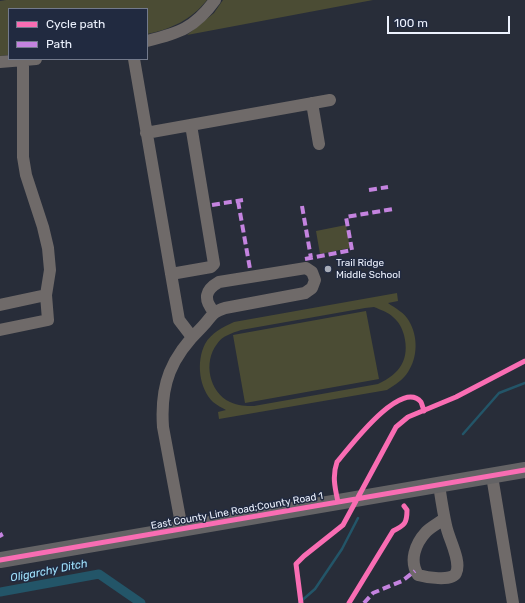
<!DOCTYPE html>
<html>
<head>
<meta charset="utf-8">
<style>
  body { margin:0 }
  #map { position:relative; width:525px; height:603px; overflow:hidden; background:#282d39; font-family:Rubik,sans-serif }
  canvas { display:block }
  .legend { position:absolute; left:8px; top:8px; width:140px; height:52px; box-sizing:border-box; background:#212a40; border:1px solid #737a8c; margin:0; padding:5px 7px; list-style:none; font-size:12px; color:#edf2fe }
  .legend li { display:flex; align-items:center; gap:8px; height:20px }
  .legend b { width:20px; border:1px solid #737a8c }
  .scale { position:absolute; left:387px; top:16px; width:123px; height:18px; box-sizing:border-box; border:2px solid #edf2fe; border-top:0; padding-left:5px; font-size:12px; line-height:14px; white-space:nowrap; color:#edf2fe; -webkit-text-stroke:3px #212a40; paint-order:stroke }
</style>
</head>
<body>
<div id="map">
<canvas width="525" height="603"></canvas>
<ul class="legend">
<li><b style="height:5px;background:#f96db3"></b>Cycle path</li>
<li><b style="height:5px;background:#c483df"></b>Path</li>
</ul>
<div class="scale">100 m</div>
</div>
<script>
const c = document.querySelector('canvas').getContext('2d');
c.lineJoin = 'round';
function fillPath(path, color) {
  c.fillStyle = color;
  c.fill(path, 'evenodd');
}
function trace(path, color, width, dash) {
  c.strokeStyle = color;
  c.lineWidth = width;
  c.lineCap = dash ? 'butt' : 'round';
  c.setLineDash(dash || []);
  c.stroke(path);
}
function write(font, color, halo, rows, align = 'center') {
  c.font = font + ' Rubik,sans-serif';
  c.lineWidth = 3;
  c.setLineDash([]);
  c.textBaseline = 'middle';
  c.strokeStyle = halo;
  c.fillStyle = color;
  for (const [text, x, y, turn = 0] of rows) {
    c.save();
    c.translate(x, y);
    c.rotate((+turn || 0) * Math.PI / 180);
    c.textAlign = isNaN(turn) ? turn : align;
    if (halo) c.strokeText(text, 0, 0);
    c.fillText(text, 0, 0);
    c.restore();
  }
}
const green = new Path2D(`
  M 6,0 L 207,0 C 191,20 171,29 147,34 L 147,9 L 9,9 L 9,55 L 0,56 L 0,1 Z
  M 223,0 L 373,0 L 187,35 L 214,13 Z
  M 346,225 L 350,248 L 320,254 L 316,231 Z
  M 397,293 L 398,301 L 388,303 C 395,308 405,313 409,321 C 418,336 418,357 408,372 C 404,379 395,385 387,390 L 219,419 L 218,412 L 226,410 C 222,408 217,405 213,402 C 199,388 196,362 205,344 C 211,333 223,327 234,322 ZM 374,307 C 381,310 388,312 393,317 C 399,322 402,328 404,335 C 410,359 400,374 378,384 L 254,406 C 246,406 238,406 230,402 C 209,392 203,362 217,344 C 222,336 232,333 241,330 L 365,308 Z
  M 366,311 L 379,379 L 245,403 L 233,335 Z`);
const stream = new Path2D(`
  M 463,434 L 499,393 L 525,383
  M 299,603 L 315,589 L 342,549 L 358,518`);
const canal = new Path2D(`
  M 0,592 L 99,574 L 141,603`);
const minor = new Path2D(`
  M 147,41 C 179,33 195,28 215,0
  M 134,59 L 179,320 L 192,337
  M 0,62 L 36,59
  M 312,103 L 319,144
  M 146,133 L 330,100
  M 171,274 L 211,267 L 214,264 L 191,125
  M 0,305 L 46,295
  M 0,330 L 48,320 L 46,295 L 50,270 L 48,248 L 43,227 L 26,175 L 23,157 L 23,61
  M 492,476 L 513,603
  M 439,485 C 441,498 443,512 446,525 C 448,538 462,561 456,573 C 452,582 425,577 418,575 C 409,561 415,544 426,532 C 431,527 439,523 444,519
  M 182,529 L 163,427 C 160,384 171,357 202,327 C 212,317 210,313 225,308 L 305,293 L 312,288 L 315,280 L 312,272 L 306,268 L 219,282 C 205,290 203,299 214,312`);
const major = new Path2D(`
  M 0,560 L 525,470`);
const quiet = new Path2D(`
  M 369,190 L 388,187
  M 238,201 L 250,269
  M 212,205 L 243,200
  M 302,206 L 311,258
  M 305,259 L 352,250 L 346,217 L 393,209
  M 0,533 L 2,537
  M 364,603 L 373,593 L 402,581 L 415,571`);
const cycleway = new Path2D(`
  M 338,502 C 335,488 332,476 337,462 C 349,448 401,378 421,402 C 422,404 423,408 424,411
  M 0,560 L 525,470
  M 301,603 L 296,564 L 304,556 L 343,525 L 396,427 L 408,417 L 456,397 L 525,361
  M 349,603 L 393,531 C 405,525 407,523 407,510 L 404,506`);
const markers = [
  [328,269,4,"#a8adb9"]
];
const poiNames = [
  ["Trail Ridge",336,263],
  ["Middle School",336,275]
];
const streetNames = [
  ["East County Line Road;County Road 1",237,511,-10]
];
const waterNames = [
  ["Oligarchy Ditch",49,571,-11]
];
fillPath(green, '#4b4c34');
trace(stream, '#235568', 2.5);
trace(canal, '#235568', 9);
trace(minor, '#6f6a69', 12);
trace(major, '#646365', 16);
trace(quiet, '#c483df', 4, [8, 4]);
trace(cycleway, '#f96db3', 5);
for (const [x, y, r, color] of markers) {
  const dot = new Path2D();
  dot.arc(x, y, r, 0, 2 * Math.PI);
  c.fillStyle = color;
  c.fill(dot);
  trace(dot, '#212a40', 1.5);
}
write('10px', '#edf2fe', '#212a40', poiNames, 'left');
write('10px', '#edf2fe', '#212a40', streetNames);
write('italic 11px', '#a1e3fe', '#212a40', waterNames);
</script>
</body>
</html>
